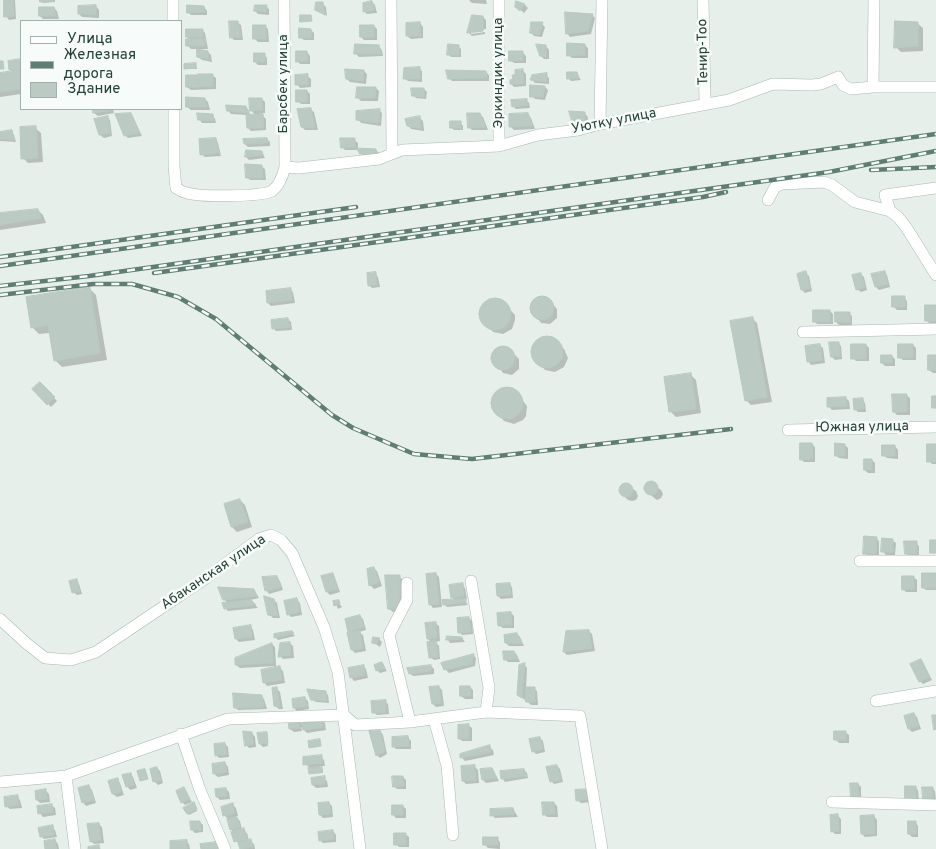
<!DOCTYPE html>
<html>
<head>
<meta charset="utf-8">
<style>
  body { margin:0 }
  #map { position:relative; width:936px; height:849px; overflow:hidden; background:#e6efea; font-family:Overpass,sans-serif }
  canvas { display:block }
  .legend { position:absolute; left:20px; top:20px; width:162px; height:90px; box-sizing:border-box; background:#f7fbf9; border:1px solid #a3b1ac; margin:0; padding:6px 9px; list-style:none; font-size:15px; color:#244238 }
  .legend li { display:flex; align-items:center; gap:10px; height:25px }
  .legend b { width:25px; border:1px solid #a3b1ac }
</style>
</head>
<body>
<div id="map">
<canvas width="936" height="849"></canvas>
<ul class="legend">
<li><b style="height:6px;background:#fff"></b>Улица</li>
<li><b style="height:6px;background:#5f7d73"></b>Железная дорога</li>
<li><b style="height:14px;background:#bbcac3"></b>Здание</li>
</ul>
</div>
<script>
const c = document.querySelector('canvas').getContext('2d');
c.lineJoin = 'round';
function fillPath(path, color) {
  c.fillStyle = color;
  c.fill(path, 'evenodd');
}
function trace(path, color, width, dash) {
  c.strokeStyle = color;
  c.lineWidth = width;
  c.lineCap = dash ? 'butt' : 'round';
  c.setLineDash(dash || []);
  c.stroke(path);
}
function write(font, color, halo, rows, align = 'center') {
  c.font = font + ' Overpass,sans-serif';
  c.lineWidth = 5;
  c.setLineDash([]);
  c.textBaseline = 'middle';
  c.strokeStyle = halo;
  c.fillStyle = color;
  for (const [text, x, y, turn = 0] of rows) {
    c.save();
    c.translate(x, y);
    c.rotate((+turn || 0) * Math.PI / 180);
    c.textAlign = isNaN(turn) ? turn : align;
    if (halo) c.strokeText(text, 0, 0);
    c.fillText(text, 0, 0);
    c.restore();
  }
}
const shadow = new Path2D(`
  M 5,0 L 15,0 L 16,19 L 9,20 L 6,16 Z
  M 41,0 L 55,0 L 55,2 L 43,3 Z
  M 469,0 L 486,0 L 487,4 L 472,3 Z
  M 372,2 L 375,5 L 377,13 L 367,14 L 364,11 Z
  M 517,3 L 525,5 L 528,8 L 524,13 L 517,6 Z
  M 323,4 L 326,7 L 327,16 L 316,9 Z
  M 96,6 L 99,10 L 99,18 L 82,17 L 79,14 Z
  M 266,6 L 269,9 L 269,15 L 258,14 L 255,11 Z
  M 204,7 L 207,11 L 207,15 L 191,15 L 188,12 Z
  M 54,8 L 57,11 L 59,19 L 43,19 L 40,16 Z
  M 592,15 L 595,18 L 591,34 L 570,37 L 567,33 Z
  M 473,16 L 483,17 L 486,20 L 486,29 L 471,32 L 471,34 L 485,32 L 485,34 L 472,36 L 469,33 Z
  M 237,22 L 241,25 L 243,40 L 234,40 L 231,37 Z
  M 420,23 L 423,27 L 423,38 L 411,39 L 407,36 Z
  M 917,23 L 923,28 L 923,51 L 901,52 L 896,47 Z
  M 542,24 L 545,27 L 542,37 L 534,36 L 531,32 Z
  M 265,26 L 268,29 L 269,42 L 258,42 L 255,39 Z
  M 374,26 L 377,29 L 377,40 L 364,40 L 361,37 Z
  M 202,30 L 205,33 L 208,49 L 191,49 L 188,46 L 190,40 L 187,37 Z
  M 311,30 L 314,33 L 314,40 L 304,40 L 300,37 Z
  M 585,45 L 588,48 L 588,58 L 572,58 L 568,55 Z
  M 458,46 L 461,49 L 461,57 L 451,57 L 448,54 Z
  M 546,46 L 549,50 L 549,59 L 544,59 L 541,56 Z
  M 379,47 L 382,50 L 383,56 L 359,57 L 356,54 Z
  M 208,52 L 211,55 L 212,62 L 202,60 L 198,57 Z
  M 307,52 L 310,56 L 310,64 L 300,64 L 297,61 Z
  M 523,53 L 526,56 L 526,63 L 514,63 L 510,60 Z
  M 264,54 L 267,58 L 267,65 L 258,65 L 255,62 Z
  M 21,60 L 21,94 L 0,97 L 0,74 L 13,72 L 10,70 L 9,62 Z
  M 196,64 L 197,69 L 185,68 Z
  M 419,68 L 422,71 L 422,82 L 408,81 L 404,78 Z
  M 364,71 L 367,74 L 366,84 L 350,82 L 347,79 Z
  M 523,71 L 526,74 L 526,86 L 514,87 L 511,84 Z
  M 486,72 L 489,75 L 489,81 L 452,81 L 449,78 Z
  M 576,73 L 581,80 L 571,81 L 568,78 Z
  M 212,75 L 216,78 L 216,89 L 191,90 L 187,87 L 197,76 L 200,79 Z
  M 546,75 L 549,78 L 549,84 L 535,83 L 532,80 Z
  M 307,76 L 311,79 L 311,87 L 300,88 L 297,84 Z
  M 545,87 L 548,90 L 545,100 L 535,99 L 532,96 Z
  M 376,88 L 379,91 L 378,101 L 361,101 L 358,98 Z
  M 424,89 L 427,92 L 426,99 L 416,98 L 413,95 Z
  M 307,91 L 310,94 L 310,104 L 301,104 L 298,101 Z
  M 205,99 L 208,102 L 210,110 L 191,110 L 187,107 Z
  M 262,99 L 265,102 L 265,113 L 260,113 L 266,119 L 266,130 L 251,131 L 248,128 L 247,115 L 231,114 L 228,110 L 246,107 L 249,111 L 250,116 L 256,116 L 251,110 Z
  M 526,100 L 529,103 L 530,108 L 516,109 L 513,106 Z
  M 94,109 L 113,109 L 114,113 L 98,116 L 94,113 Z
  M 310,109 L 314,112 L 318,130 L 305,130 L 302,127 Z
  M 379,110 L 382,113 L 381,126 L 361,123 L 358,119 Z
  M 479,114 L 483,117 L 488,130 L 472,130 L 469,127 Z
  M 585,114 L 588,117 L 587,124 L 576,123 L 573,120 Z
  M 130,115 L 133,118 L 142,136 L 128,138 L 125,135 Z
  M 212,115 L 215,119 L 216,123 L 202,123 L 199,119 Z
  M 527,115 L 531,118 L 535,129 L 514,130 L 511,127 L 511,116 Z
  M 107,117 L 110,120 L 112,136 L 104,138 L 100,135 L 95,120 Z
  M 420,118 L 423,121 L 424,131 L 411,129 L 408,125 Z
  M 460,122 L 463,126 L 463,130 L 454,130 L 451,127 Z
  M 35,128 L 41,133 L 43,162 L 28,163 L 23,158 Z
  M 11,132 L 14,135 L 16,142 L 0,141 L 0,133 Z
  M 215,139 L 218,143 L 221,156 L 205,157 L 201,154 Z
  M 267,139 L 270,142 L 270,146 L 248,147 L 245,144 Z
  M 354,140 L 358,143 L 358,149 L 376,150 L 379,153 L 379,157 L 365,157 L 359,150 L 345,150 L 342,147 Z
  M 262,152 L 265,158 L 249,160 L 246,157 Z
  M 261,166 L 265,169 L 266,180 L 250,180 L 247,177 Z
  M 38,210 L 43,215 L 46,223 L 0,230 L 0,215 Z
  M 884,272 L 887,275 L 890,287 L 879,290 L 876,287 Z
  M 806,273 L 809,276 L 812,291 L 805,293 L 802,290 Z
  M 375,274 L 378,277 L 380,287 L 372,288 L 369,285 Z
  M 860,274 L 864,277 L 867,290 L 861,292 L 857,289 Z
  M 89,288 L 96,295 L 107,360 L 62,367 L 55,360 L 50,333 L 39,334 L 32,327 Z
  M 290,289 L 293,292 L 295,303 L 271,306 L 268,303 Z
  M 543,297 L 548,299 L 557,309 L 557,318 L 550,324 L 541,323 L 531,309 L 534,300 Z
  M 904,298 L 907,301 L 907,310 L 897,310 L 894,307 Z
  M 493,300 L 503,302 L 515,315 L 515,320 L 512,329 L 503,334 L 493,332 L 481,318 L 482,308 L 489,301 Z
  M 936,306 L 936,323 L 929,323 L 926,320 Z
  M 830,311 L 833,314 L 833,324 L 817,324 L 814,321 Z
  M 849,313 L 852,316 L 852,325 L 839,325 L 836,322 Z
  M 752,318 L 757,323 L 772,402 L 751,405 L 746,400 Z
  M 288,319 L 291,322 L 292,330 L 276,331 L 273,328 Z
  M 551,338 L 564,349 L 568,358 L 564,367 L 555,372 L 545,370 L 533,356 L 534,346 L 541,339 Z
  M 838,343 L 841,346 L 842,359 L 835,360 L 832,357 Z
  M 819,345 L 823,348 L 825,363 L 811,365 L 808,361 Z
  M 866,345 L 869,348 L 869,361 L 856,361 L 853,358 Z
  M 913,345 L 916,348 L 916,360 L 903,360 L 899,357 Z
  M 500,348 L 510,350 L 519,359 L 519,369 L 512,375 L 503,373 L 493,359 L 496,351 Z
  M 892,356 L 895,359 L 895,366 L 885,366 L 882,363 Z
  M 936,356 L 936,373 L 933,373 L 929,370 Z
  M 691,375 L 696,380 L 701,413 L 676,417 L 671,412 L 666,378 Z
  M 40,383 L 57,401 L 51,407 L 34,389 Z
  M 506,389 L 516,392 L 527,406 L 526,416 L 523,420 L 514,424 L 504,421 L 493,407 L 493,402 L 497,393 Z
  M 906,395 L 910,398 L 910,415 L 897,415 L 894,412 Z
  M 846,398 L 849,401 L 850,409 L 832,410 L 829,407 Z
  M 862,399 L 865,403 L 866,412 L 858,412 L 855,409 Z
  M 812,444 L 815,447 L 815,462 L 804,462 L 801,459 Z
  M 845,445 L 848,448 L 848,459 L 839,458 L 836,455 Z
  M 936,445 L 936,464 L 932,464 L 929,461 Z
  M 895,446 L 898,450 L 898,459 L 887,458 L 883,455 Z
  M 872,460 L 875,463 L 875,473 L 868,473 L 865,470 Z
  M 651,483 L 661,490 L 663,494 L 661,498 L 657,500 L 648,493 L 646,488 L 647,484 Z
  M 626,484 L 636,491 L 638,496 L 636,500 L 632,501 L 628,500 L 622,494 L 621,490 L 622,486 Z
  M 240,500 L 245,505 L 252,527 L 237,532 L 232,527 L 226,505 Z
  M 876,538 L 879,541 L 879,556 L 868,556 L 865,553 Z
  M 892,540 L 896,543 L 895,555 L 886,555 L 883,552 Z
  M 916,543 L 919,546 L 919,556 L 909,557 L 906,553 Z
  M 373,568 L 377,571 L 382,586 L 374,589 L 371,586 L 369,570 Z
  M 332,574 L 335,578 L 340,592 L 330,595 L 327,592 Z
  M 436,574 L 439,577 L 442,607 L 433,608 L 430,604 Z
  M 936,574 L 936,590 L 926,590 L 923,587 Z
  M 399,576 L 402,579 L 401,611 L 393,612 L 389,609 Z
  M 913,577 L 917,580 L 917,592 L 906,592 L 903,589 Z
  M 277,578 L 280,581 L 283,590 L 269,594 L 266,590 Z
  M 76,580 L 79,584 L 82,594 L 77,595 L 73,592 Z
  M 509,584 L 512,587 L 513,598 L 501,599 L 498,596 Z
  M 462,585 L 465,588 L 467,599 L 464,599 L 468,605 L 447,607 L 444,604 L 455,601 L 452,597 Z
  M 254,590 L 259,598 L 250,600 L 258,608 L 228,611 L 225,608 L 228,604 L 224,599 Z
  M 274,600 L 277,603 L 280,618 L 273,618 L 269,614 Z
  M 297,600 L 300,603 L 302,615 L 291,617 L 288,614 Z
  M 335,602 L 338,602 L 342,607 L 338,609 Z
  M 511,613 L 514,616 L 514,628 L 503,628 L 499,625 Z
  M 360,616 L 363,619 L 366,630 L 359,632 L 363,635 L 366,651 L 355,653 L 352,650 L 352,634 L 349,631 Z
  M 469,618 L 472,621 L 473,634 L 462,635 L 459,632 Z
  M 435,623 L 439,626 L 440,641 L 435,642 L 439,646 L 440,659 L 434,660 L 430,657 L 432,643 L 428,639 Z
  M 250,626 L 253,630 L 255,640 L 239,642 L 236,639 Z
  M 589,631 L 592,634 L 595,651 L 567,655 L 564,652 L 567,632 Z
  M 291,632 L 295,636 L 278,640 L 275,637 Z
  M 517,634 L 520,637 L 524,646 L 509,646 L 506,643 Z
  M 374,638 L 379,639 L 382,642 L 380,647 L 373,642 Z
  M 448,638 L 462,638 L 465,642 L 450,643 L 448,640 Z
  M 290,643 L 293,646 L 294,658 L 283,659 L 280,656 Z
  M 272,644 L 275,647 L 276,666 L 240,668 L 236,665 L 237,658 Z
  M 513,652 L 517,655 L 520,662 L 508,662 L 505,659 Z
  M 473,655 L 476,658 L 475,666 L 449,673 L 446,670 Z
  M 921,660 L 932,680 L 923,684 L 920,681 Z
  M 382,663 L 387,671 L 380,673 L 377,670 Z
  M 525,665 L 527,668 L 526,688 L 534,688 L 537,691 L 538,705 L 531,705 L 528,702 L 527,692 L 526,692 L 525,700 L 518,695 Z
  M 363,666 L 366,669 L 368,678 L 354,681 L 351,677 Z
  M 431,666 L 434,669 L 434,674 L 413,676 L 410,673 Z
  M 280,668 L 283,671 L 285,683 L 267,686 L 264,682 Z
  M 439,687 L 442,690 L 444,706 L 436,707 L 433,704 Z
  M 470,687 L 473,690 L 473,699 L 465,699 L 461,696 Z
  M 277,689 L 280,692 L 283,709 L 279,709 L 275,706 Z
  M 325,692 L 328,695 L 329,703 L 316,702 L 312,699 Z
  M 261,696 L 264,699 L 267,709 L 238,710 L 235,707 Z
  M 305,698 L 308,701 L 309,709 L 297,711 L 294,708 Z
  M 385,701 L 388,704 L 389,714 L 377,715 L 373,712 Z
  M 914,714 L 917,717 L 921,729 L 912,732 L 909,729 Z
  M 298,720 L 304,726 L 321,720 L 325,723 L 326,730 L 307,733 L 301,727 L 302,731 L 294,732 L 290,729 Z
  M 468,725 L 472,728 L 472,741 L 462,741 L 459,738 Z
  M 380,731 L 383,735 L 387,754 L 380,758 L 377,755 Z
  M 845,732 L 849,735 L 849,743 L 839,743 L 836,740 Z
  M 252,733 L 255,737 L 256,747 L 249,748 L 246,745 Z
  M 266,733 L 268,735 L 266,735 L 268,746 L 263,747 L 260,744 Z
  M 408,737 L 411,741 L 411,749 L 396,749 L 393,746 Z
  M 540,738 L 543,741 L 545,752 L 536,754 L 533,751 Z
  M 225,744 L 228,747 L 229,757 L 219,758 L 216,755 Z
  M 489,747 L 493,750 L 494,755 L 465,761 L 462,758 L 461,755 Z
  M 321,757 L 324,760 L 325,766 L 319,766 L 323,769 L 323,773 L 311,774 L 309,767 L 305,764 Z
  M 225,763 L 228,767 L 229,775 L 218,777 L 214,774 Z
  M 557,766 L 560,769 L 563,782 L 554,784 L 551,781 Z
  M 475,767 L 478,770 L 479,783 L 466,784 L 463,781 Z
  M 157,768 L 160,771 L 163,783 L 158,785 L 155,782 L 151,770 Z
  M 492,769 L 499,781 L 486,783 L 483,780 Z
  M 524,770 L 527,773 L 528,778 L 505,782 L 502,778 Z
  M 130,774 L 133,777 L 137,788 L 130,790 L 127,786 Z
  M 403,777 L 406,780 L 406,789 L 397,789 L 394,786 Z
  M 324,778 L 327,781 L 328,787 L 316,788 L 313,785 Z
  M 117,780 L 120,783 L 124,795 L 117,797 L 113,794 L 110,782 Z
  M 858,784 L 861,787 L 861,801 L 855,801 Z
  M 89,787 L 92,790 L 96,803 L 86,806 L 83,802 Z
  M 915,787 L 918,790 L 919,802 L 910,802 Z
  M 932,788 L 935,791 L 936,801 L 927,801 L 924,798 Z
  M 184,789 L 192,802 L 185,805 L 182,802 Z
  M 226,789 L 229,792 L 230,799 L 220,800 L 217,797 Z
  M 46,791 L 49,794 L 50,802 L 40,803 L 37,800 Z
  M 577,792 L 592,802 L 581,803 L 577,800 Z
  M 17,797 L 20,800 L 22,808 L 10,809 L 6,806 Z
  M 329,803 L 332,806 L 333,817 L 323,818 L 320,815 Z
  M 554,803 L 557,806 L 558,817 L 547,817 L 544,814 Z
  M 51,805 L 55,808 L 56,815 L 43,817 L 40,813 Z
  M 195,805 L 197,811 L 189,815 L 188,814 Z
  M 233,805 L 236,808 L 238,816 L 235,816 L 240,821 L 242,830 L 247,833 L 249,841 L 254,844 L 255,849 L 241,849 L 240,844 L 235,841 L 229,820 L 224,815 Z
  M 403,806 L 406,809 L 406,818 L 396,818 L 393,815 Z
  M 513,809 L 518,817 L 495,818 L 492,815 Z
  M 838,816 L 841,819 L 841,834 L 835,834 L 832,831 Z
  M 874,816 L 877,820 L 877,836 L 865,837 L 862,834 Z
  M 200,822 L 203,825 L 203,832 L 195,833 L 192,830 Z
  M 915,822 L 918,826 L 918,837 L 912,837 L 909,834 Z
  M 99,824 L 102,827 L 104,843 L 94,844 L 91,841 Z
  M 52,827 L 55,830 L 57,837 L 44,839 L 41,836 Z
  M 333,831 L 336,835 L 336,842 L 323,843 L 320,840 Z
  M 405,834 L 409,837 L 409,847 L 399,847 L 396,844 Z
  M 497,839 L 500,842 L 500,849 L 488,848 L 485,845 Z
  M 55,840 L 58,844 L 59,849 L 46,849 Z
  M 186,841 L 189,844 L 190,849 L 171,849 Z`);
const building = new Path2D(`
  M 4,0 L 13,0 L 14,16 L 4,17 Z
  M 40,0 L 54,0 L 54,1 L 40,2 Z
  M 372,1 L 375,10 L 363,12 L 363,3 Z
  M 516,1 L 525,4 L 520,11 L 515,7 Z
  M 316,2 L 323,2 L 325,15 L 315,10 Z
  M 96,5 L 96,15 L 78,14 L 78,6 Z
  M 187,5 L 204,6 L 205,12 L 187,13 Z
  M 255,5 L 267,5 L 266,12 L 254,11 Z
  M 39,7 L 54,7 L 56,16 L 39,16 Z
  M 565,12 L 593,14 L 588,31 L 566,34 Z
  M 300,15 L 311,15 L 312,21 L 300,22 Z
  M 472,15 L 483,16 L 483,31 L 467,33 Z
  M 229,21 L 238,21 L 241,37 L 230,38 Z
  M 895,21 L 918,22 L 918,46 L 894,48 Z
  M 420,22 L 421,36 L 406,36 L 406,23 Z
  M 531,22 L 543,22 L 539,35 L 530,33 Z
  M 253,25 L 266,25 L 266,39 L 253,39 Z
  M 360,25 L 374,25 L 374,37 L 360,37 Z
  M 299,28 L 311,29 L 311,38 L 299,38 Z
  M 186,29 L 203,29 L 203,37 L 186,37 Z
  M 186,39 L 205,39 L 205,46 L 186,46 Z
  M 567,43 L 585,44 L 585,55 L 567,56 Z
  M 355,44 L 379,45 L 381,54 L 354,54 Z
  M 448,44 L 459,45 L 459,55 L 447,55 Z
  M 536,44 L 546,45 L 546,57 L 540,56 Z
  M 197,49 L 208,51 L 209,59 L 197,57 Z
  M 296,51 L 307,51 L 308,61 L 296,62 Z
  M 509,51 L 523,51 L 523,61 L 509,61 Z
  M 254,53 L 265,53 L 265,62 L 254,62 Z
  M 21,59 L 21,69 L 9,70 L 8,61 Z
  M 0,61 L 3,61 L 4,69 L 0,69 Z
  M 196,63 L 196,68 L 184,69 L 184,64 Z
  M 420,67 L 420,79 L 403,79 L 404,68 Z
  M 345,69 L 364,70 L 363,81 L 346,79 Z
  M 523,69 L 524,84 L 510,84 L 510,80 L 513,79 L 512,75 L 515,75 L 515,70 Z
  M 21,70 L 21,89 L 0,92 L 0,73 Z
  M 446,70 L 486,71 L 487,78 L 448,79 Z
  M 567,72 L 577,72 L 579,78 L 567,79 Z
  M 547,73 L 547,82 L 530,80 L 532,75 Z
  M 198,74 L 213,74 L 213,86 L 199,87 Z
  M 308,74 L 308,85 L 295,85 L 295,75 Z
  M 186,75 L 197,75 L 198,87 L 186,87 Z
  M 530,85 L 545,86 L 543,97 L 530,97 Z
  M 357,87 L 376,87 L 375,98 L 356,98 Z
  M 411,88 L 424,88 L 424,97 L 412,96 Z
  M 296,90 L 307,90 L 307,102 L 296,102 Z
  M 186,97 L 205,98 L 207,107 L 186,107 Z
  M 249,98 L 262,98 L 263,110 L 250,111 Z
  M 527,99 L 527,105 L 512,107 L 511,100 Z
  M 226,105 L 246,106 L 248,113 L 227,111 Z
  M 311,108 L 315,128 L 301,127 L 297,109 Z
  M 93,109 L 111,109 L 111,110 L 93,113 Z
  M 380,109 L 379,123 L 356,120 L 356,111 Z
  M 569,111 L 585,112 L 585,122 L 572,121 Z
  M 131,113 L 140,133 L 124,136 L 115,114 Z
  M 197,113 L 213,114 L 214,121 L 198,120 Z
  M 467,113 L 480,113 L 486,127 L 468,128 Z
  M 528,113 L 533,126 L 509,127 L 509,114 Z
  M 263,114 L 264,128 L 247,128 L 246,115 Z
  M 108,116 L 110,133 L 99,135 L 94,119 Z
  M 420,116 L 421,129 L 407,126 L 405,119 Z
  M 450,121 L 461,121 L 461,128 L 450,128 Z
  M 36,126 L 38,158 L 21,159 L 20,127 Z
  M 12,130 L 14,140 L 0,139 L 0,132 Z
  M 216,138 L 219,153 L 200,155 L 199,139 Z
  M 267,138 L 268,143 L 244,144 L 243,139 Z
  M 340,138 L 355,138 L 355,147 L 341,148 Z
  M 357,148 L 376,149 L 376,154 L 360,154 Z
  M 246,150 L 262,151 L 263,155 L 245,157 Z
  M 245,164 L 262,165 L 263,178 L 246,178 Z
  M 38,209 L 41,218 L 0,225 L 0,213 Z
  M 806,271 L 810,288 L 801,290 L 797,274 Z
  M 885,271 L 888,284 L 875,287 L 871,274 Z
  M 376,272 L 377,285 L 368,286 L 367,273 Z
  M 861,273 L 865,287 L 856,290 L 852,275 Z
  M 90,287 L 100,353 L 54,361 L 48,325 L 31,328 L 26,297 Z
  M 291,288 L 292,300 L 267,303 L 266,291 Z
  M530 308a12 12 0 1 1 24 0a12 12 0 1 1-24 0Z
  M 892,296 L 905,296 L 905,307 L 892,307 Z
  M479 314a16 16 0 1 1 32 0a16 16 0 1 1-32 0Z
  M 925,305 L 936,305 L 936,321 L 925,321 Z
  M 813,310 L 830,310 L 830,322 L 813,322 Z
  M 835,312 L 850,312 L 850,322 L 835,322 Z
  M 753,317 L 767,397 L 745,401 L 730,321 Z
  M 288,318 L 290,327 L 272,329 L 271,320 Z
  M531 352a16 16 0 1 1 32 0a16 16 0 1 1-32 0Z
  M 829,342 L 839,342 L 840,356 L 831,357 Z
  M 820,344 L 822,360 L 807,362 L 805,346 Z
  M 851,344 L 866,344 L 866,359 L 851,359 Z
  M 898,344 L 913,344 L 913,358 L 898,358 Z
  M491 358a12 12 0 1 1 24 0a12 12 0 1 1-24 0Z
  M 881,355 L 892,355 L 892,363 L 881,363 Z
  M 928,355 L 936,355 L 936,370 L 928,370 Z
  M 691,373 L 696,409 L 669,412 L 664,377 Z
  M 40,382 L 55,397 L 47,405 L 32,389 Z
  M491 403a16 16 0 1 1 32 0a16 16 0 1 1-32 0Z
  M 892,394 L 907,394 L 907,412 L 893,412 Z
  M 932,396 L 936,396 L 936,408 L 932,408 Z
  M 846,397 L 847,406 L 827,407 L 827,398 Z
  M 863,398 L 864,409 L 854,410 L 853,399 Z
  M 800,443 L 812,443 L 813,459 L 800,460 Z
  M 835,443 L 845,444 L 845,456 L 835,456 Z
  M 927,444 L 936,444 L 936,462 L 927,462 Z
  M 882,445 L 895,445 L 895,456 L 882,456 Z
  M 864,459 L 872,459 L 872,470 L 864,470 Z
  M644 488a7 7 0 1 1 14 0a7 7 0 1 1-14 0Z
  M619 490a7 7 0 1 1 14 0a7 7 0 1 1-14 0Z
  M 240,499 L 248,522 L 231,527 L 224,504 Z
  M 864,536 L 877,537 L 876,554 L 863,554 Z
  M 882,538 L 893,539 L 893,552 L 881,552 Z
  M 930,540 L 936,540 L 936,553 L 930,553 Z
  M 904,541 L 917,541 L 917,554 L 905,554 Z
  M 374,567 L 379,582 L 369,586 L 367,569 Z
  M 333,573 L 338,589 L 326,592 L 321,576 Z
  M 436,573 L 439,604 L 429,605 L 426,574 Z
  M 922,573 L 936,573 L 936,588 L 922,588 Z
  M 385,575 L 400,575 L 399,609 L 388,609 Z
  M 277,576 L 281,587 L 265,591 L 262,577 Z
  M 902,576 L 914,576 L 914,589 L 902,590 Z
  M 77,579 L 80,591 L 72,593 L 69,581 Z
  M 463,583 L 464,596 L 451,598 L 449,585 Z
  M 510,583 L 511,595 L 497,596 L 496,584 Z
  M 218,587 L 254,589 L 257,596 L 223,600 Z
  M 264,596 L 274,599 L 278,616 L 268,615 Z
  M 297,598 L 300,612 L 287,615 L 284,601 Z
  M 466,599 L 466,602 L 443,605 L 442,600 Z
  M 251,600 L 256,605 L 224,609 L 222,603 Z
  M 339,600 L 340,604 L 334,606 L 333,601 Z
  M 511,612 L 512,625 L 498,626 L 497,613 Z
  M 360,615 L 364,627 L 348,632 L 345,619 Z
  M 469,617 L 471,632 L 458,633 L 457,618 Z
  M 436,622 L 437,638 L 427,639 L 425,623 Z
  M 251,625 L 252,637 L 235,639 L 233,628 Z
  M 589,630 L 592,648 L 563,652 L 566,631 Z
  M 292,631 L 294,633 L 274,638 L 274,634 Z
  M 360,631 L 363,648 L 351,650 L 347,633 Z
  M 517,633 L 522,644 L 505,643 L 504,635 Z
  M 447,636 L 462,637 L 463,639 L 446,640 Z
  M 373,637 L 380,638 L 376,644 L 372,643 Z
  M 436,641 L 438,657 L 429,658 L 427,642 Z
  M 290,642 L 291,655 L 278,657 L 280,643 Z
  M 272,643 L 273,663 L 235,665 L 235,658 Z
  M 503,651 L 514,651 L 518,659 L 504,660 Z
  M 474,654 L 472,664 L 444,670 L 441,663 Z
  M 921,659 L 930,677 L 919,682 L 910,664 Z
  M 382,662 L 385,668 L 376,671 L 374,665 Z
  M 525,663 L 522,698 L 517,695 L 519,665 Z
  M 364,665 L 365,675 L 350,678 L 348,668 Z
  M 431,665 L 431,671 L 409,674 L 407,668 Z
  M 280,666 L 282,680 L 263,683 L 261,670 Z
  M 439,686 L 441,703 L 432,704 L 429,687 Z
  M 460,686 L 470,686 L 471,696 L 460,696 Z
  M 277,687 L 280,707 L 274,706 L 272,688 Z
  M 526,687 L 535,687 L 535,702 L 526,702 Z
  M 307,689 L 326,691 L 327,701 L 311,700 Z
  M 233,693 L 262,695 L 264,707 L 234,708 Z
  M 305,697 L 307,706 L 293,708 L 292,699 Z
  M 386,700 L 386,712 L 372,713 L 371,701 Z
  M 914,713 L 919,726 L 908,729 L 904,716 Z
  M 932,715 L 936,715 L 936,729 L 934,730 Z
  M 298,718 L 300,728 L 289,729 L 288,720 Z
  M 322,719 L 323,727 L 303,730 L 302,722 Z
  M 469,724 L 469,739 L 458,739 L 458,725 Z
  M 380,730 L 385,751 L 376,756 L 369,731 Z
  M 243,731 L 252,732 L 253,744 L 245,746 Z
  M 834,731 L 846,731 L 846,740 L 834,740 Z
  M 267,732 L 268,743 L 259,744 L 257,733 Z
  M 408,736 L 409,746 L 392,747 L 392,737 Z
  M 540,737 L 543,749 L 532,752 L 529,739 Z
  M 320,739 L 321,746 L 309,748 L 308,741 Z
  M 225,743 L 227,754 L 215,756 L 214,744 Z
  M 490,745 L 491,752 L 460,758 L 460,754 Z
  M 322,755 L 322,763 L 303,765 L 303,757 Z
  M 225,762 L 227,772 L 213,774 L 212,764 Z
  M 475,765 L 476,781 L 462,781 L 461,766 Z
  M 557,765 L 561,780 L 550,782 L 546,767 Z
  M 157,767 L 161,780 L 153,782 L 150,769 Z
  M 322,767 L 322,772 L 309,774 L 308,768 Z
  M 492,768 L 497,778 L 482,780 L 480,769 Z
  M 145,769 L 148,779 L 140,781 L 137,771 Z
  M 524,769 L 526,776 L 501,779 L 500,771 Z
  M 131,773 L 134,785 L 126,787 L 122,775 Z
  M 325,776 L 325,784 L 312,785 L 311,778 Z
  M 392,776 L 403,776 L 404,786 L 393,787 Z
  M 118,778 L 121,792 L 112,794 L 108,781 Z
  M 850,783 L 858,783 L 859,798 L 851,798 Z
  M 89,785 L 94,800 L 82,803 L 78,788 Z
  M 905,786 L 916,786 L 916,799 L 905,799 Z
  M 184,787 L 190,799 L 181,803 L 176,791 Z
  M 922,787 L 933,787 L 933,798 L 923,799 Z
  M 226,788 L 227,796 L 216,797 L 215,789 Z
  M 46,789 L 47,799 L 36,800 L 35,791 Z
  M 589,789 L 590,799 L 576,801 L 575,790 Z
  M 18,795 L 19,805 L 5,807 L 4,797 Z
  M 194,802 L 197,809 L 187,814 L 183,808 Z
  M 329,802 L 331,814 L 319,815 L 318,803 Z
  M 542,802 L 554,802 L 555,814 L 543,815 Z
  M 233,803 L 235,813 L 223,816 L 221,807 Z
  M 52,804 L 53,812 L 38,814 L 37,806 Z
  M 392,805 L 403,805 L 403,815 L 392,815 Z
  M 513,808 L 515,814 L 490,816 L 490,809 Z
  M 838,814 L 839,831 L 831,832 L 830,815 Z
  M 874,815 L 875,834 L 861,834 L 860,816 Z
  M 237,817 L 240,827 L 230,830 L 227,819 Z
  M 190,821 L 200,821 L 201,830 L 191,830 Z
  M 908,821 L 916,821 L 916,834 L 908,834 Z
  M 99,823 L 101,840 L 90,842 L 87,824 Z
  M 53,825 L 54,835 L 40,837 L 38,828 Z
  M 244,828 L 247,839 L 234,842 L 231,832 Z
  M 333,830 L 334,839 L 319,841 L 318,832 Z
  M 394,833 L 406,833 L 406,845 L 394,845 Z
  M 483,837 L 498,837 L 498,845 L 483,845 Z
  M 55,839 L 57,849 L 45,849 L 44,841 Z
  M 251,839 L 253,847 L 240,849 L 238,843 Z
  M 187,840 L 187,849 L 170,849 L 170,841 Z
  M 217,842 L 218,849 L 201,849 L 200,844 Z
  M 99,845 L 100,849 L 88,849 L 88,847 Z`);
const minor = new Path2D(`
  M 173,0 L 173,21
  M 391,0 L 392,154
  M 703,0 L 705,104
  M 873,87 L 874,0
  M 174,109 L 174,166 L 176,188 C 179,190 183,192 187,193 C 200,197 260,197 272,191 C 279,186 283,175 285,167 L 284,0
  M 600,124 L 602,0
  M 499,146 L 499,0
  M 285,167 L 299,168 L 379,159 L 402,150 L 499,146 L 538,135 L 578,130 L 600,124 L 729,100 L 773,84 L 812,85 L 821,84 L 838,77 L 843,85 L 851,89 L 873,87 L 936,87
  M 768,200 L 775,187 L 782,184 L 824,182 L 832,185 L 855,202 L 890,211 L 898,217 L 906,227 L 936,275
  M 890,211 L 885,195 L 936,188
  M 803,332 L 936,329
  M 788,430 L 936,427
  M 860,561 L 936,561
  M 471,581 L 489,688 L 486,712
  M 407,583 L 407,600 L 389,635 L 410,722
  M 0,619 L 26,643 L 45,658 L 71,660 L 96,652 L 206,578 L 259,539 L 271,535 L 281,540 L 292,553 L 324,627 L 338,672 L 360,849
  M 876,701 L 936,691
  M 434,719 L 447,766 L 453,835
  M 181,734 L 200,790 L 225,849
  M 66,776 L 75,849
  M 0,782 L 66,776 L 228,719 L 344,715 L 355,725 L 410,722 L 486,712 L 580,716 L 602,849
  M 832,802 L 936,805`);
const rail = new Path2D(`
  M 871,170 L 936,167
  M 0,257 L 356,207
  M 0,266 L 936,134
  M 154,273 L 703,197 L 726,192
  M 0,286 L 89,276 L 829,172 L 936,151
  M 0,295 L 93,284 L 132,284 L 178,297 L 216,319 L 332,415 L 353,428 L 414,454 L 472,459 L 731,429`);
const streetNames = [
  ["Тенир-Тоо",704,52,-91],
  ["Эркиндик улица",499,73,-90],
  ["Барсбек улица",284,84,-90],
  ["Уютку улица",614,122,-11],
  ["Южная улица",862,428,-1],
  ["Абаканская улица",214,573,-34]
];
fillPath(shadow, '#0003');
fillPath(building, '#bbcac3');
trace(building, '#b8c9c1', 1);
trace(minor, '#a8b8b1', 12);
trace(minor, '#fff', 11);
trace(rail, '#5f7d73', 4.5);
trace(rail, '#f7fbf9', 2.5, [8]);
write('14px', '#244238', '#f7fbf9', streetNames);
</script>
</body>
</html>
